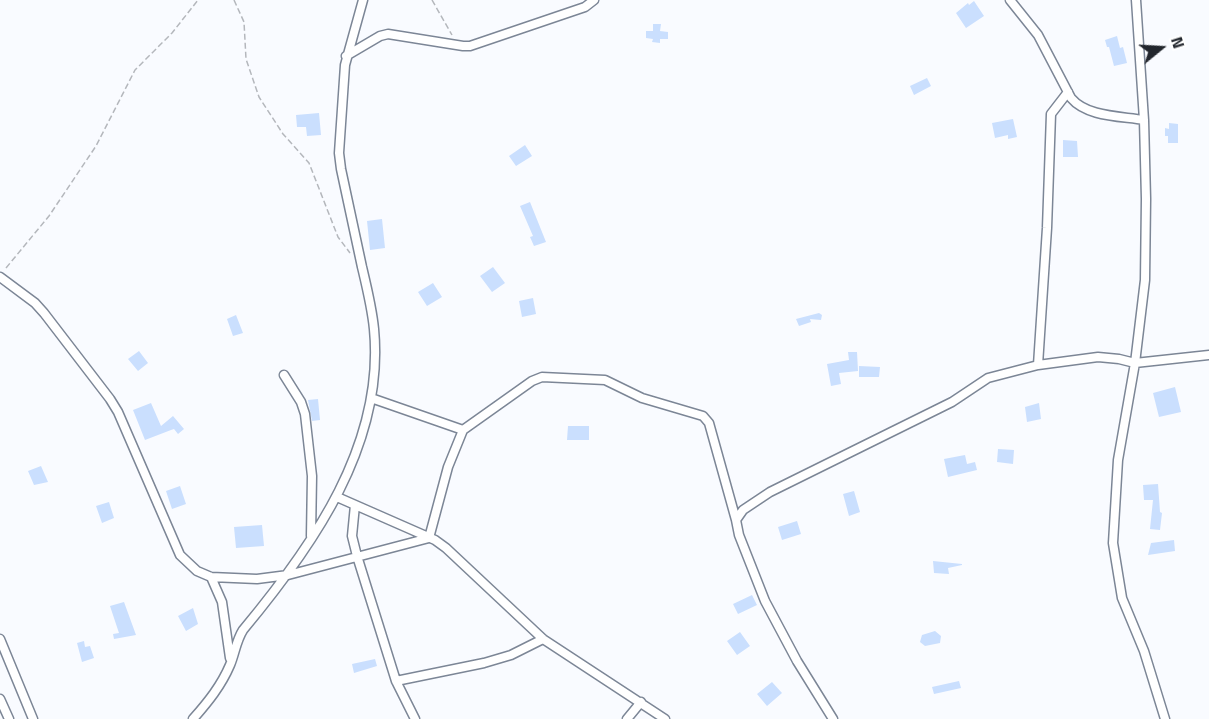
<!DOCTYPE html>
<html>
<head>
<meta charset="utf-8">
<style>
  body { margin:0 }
  #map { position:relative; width:1209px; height:719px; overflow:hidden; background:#f9fbff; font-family:"Titillium Web",sans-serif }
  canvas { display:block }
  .north { position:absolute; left:1131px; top:18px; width:60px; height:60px; -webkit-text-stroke:4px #fff; paint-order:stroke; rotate:72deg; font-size:16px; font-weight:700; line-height:24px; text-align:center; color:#22262d }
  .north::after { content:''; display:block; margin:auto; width:21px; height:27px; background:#22262d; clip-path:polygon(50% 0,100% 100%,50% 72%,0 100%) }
</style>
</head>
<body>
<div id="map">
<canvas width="1209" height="719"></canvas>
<div class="north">N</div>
</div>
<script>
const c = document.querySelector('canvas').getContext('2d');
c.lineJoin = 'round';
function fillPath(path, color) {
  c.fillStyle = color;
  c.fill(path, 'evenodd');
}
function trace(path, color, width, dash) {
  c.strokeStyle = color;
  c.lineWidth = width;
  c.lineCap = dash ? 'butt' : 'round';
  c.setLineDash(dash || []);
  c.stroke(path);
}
const building = new Path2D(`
  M 974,1 L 984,16 L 966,28 L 956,13 L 968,3 L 969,5 Z
  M 653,24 L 661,24 L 660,31 L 668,32 L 668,39 L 660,39 L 660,43 L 652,42 L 653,39 L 646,38 L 646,31 L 653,31 Z
  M 1117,36 L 1120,48 L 1123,47 L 1127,63 L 1114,66 L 1109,47 L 1107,47 L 1105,40 Z
  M 927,78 L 931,86 L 914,95 L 910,86 Z
  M 319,113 L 321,135 L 307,136 L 306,127 L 297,127 L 296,115 Z
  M 1013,119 L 1017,137 L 1008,139 L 1008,135 L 995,138 L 992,123 Z
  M 1169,123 L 1178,124 L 1178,143 L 1168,143 L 1168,136 L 1165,136 L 1165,128 L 1169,129 Z
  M 1063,140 L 1077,141 L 1078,157 L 1063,157 Z
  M 525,145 L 532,156 L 516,166 L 509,156 Z
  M 530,202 L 546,242 L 534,246 L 530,237 L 533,236 L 520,206 Z
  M 382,219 L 385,248 L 370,250 L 367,221 Z
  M 493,267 L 505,283 L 492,292 L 480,276 Z
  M 433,283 L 442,297 L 427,306 L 418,292 Z
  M 533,298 L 536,314 L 522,317 L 519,301 Z
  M 819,313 L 822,315 L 821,320 L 810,319 L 811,322 L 799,326 L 796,319 Z
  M 236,315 L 243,333 L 233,336 L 227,319 Z
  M 139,351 L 148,363 L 138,371 L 128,359 Z
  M 848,352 L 857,352 L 858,371 L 839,373 L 841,384 L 831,386 L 827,364 L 849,360 Z
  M 859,366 L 880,367 L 879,377 L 859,377 Z
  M 1175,387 L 1181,412 L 1159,417 L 1153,393 Z
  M 318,399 L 320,420 L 312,421 L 308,400 Z
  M 151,403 L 161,426 L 173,416 L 184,429 L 178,434 L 174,429 L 171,430 L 145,440 L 133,410 Z
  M 1039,403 L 1041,419 L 1027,422 L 1025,407 Z
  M 568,426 L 589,426 L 589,440 L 567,440 Z
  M 998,449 L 1014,450 L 1013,464 L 997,462 Z
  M 965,455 L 967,464 L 975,462 L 977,470 L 948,477 L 944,459 Z
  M 41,466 L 48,482 L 34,485 L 28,471 Z
  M 1158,484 L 1160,512 L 1162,513 L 1160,530 L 1150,529 L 1153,500 L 1144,500 L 1143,485 Z
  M 180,486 L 186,504 L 172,509 L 166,491 Z
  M 854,491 L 860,512 L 849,516 L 843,494 Z
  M 109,502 L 114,518 L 102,523 L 96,506 Z
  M 797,521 L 801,534 L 782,540 L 778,527 Z
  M 262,525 L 264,546 L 236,548 L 234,527 Z
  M 1174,540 L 1175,551 L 1148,555 L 1151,543 Z
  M 933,561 L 962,564 L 962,565 L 948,568 L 949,574 L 934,573 Z
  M 752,595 L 757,605 L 738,614 L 733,604 Z
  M 124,602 L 136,635 L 114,639 L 113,634 L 119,633 L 110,606 Z
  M 193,608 L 198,624 L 186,631 L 178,616 Z
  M 935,631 L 941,636 L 940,643 L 925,646 L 920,642 L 922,635 Z
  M 740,632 L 750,646 L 737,655 L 727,641 Z
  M 84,641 L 85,647 L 90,646 L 94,658 L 82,662 L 77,643 Z
  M 375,659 L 377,666 L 354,673 L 352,664 Z
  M 959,681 L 961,688 L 934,694 L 932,687 Z
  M 772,682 L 782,693 L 767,706 L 757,694 Z`);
const path = new Path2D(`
  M 234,0 L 244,22 L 246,59 L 259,97 L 283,134 L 309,163 L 338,237 L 350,253
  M 432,0 L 452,35
  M 6,268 L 49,216 L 96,146 L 135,70 L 172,33 L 198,0`);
const street = new Path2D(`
  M 1010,0 L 1038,35 L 1071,98 C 1087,117 1120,116 1144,120
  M 1136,0 L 1144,120 L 1146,199 L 1145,280 L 1135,363 L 1118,460 L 1113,543 L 1122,598 L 1144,651 L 1165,719
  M 346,56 L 380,36 L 388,34 L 463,46 L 470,46 L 585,7 L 594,0
  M 0,277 L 35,303 L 44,313 L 110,399 L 118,412 L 180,555 L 197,571 L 211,577 L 257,579 L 288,575 L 429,538
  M 1038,365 L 1047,228 L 1051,114 L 1068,92
  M 284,375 L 301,402 L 305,414 L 312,476 L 311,536
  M 371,398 L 463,430
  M 337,497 L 435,540 L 446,548 L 543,639 L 665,719
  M 355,505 L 352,536 L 357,556 L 396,681 L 415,719
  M 429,538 L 448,467 L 463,430 L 532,381 L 542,377 L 605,380 L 642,398 L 703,416 L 709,423 L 736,520
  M 211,577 L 222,602 L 230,658
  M 0,639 L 33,719
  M 396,681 L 484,663 L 511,655 L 543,639
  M 0,699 L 9,719
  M 193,719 C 208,702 221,686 230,665 C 235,653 236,641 243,630 C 313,546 385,444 374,329 C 372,308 367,288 362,267 C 355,234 348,202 341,169 L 339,153 L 345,65 L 363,0
  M 627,719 L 641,702
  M 833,719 L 797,661 L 765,601 L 739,535 L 736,520 L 743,510 L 770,492 L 952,402 L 988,378 L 1038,365 L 1098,357 L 1119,359 L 1135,363 L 1209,355`);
fillPath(building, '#cadffe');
trace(street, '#7c8696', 11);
trace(path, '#b4b7bc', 1.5, [6, 3]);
trace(street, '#fff', 8);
</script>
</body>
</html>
